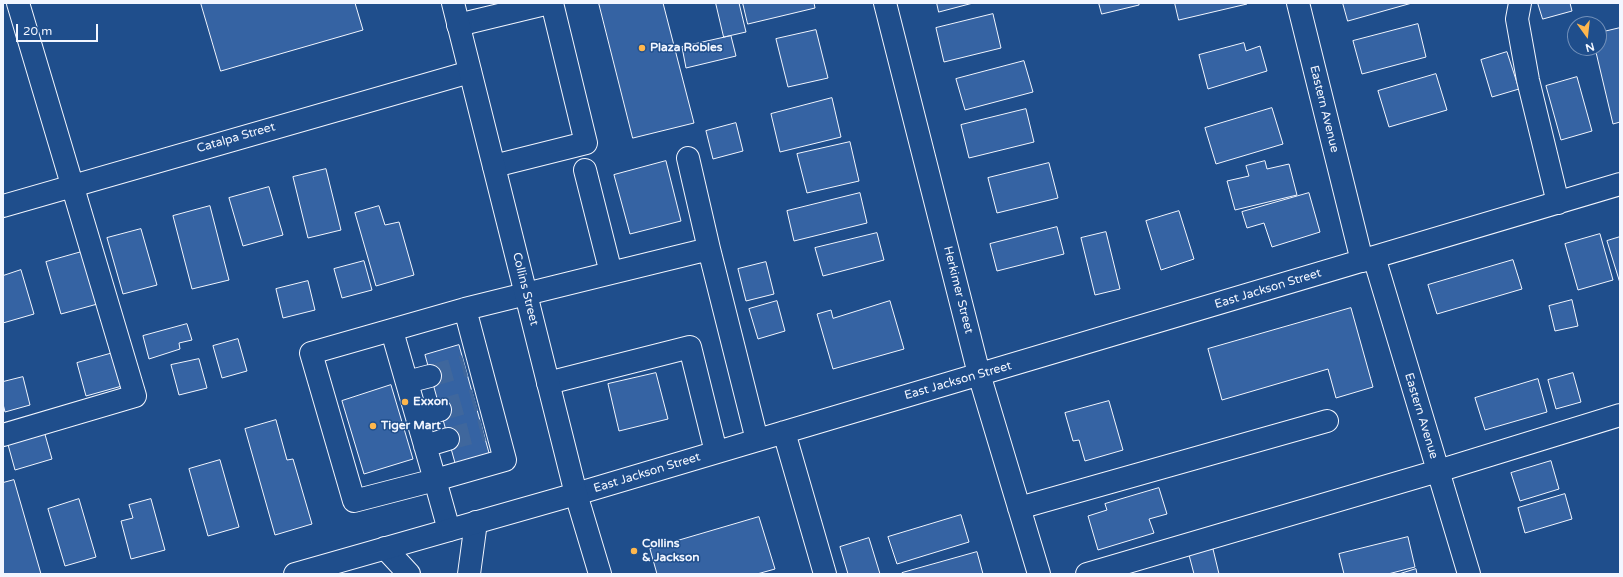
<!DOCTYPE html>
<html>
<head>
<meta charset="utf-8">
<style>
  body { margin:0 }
  #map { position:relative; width:1623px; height:577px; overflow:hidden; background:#1f4e8c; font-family:"Varela Round",sans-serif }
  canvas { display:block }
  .frame { position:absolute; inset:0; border:4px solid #f2f6ff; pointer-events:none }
  .north { position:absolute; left:1567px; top:16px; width:40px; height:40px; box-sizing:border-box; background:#1f4e8c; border:1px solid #7391ba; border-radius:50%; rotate:165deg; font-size:11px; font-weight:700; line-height:16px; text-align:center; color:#f2f6ff }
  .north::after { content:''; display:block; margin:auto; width:14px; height:18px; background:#ffb74d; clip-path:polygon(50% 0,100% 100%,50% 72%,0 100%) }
  .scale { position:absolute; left:16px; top:24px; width:82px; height:18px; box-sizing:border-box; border:2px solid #f2f6ff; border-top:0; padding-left:5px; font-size:12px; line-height:14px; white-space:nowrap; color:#f2f6ff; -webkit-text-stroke:3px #1f4e8c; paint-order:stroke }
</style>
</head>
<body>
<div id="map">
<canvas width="1623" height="577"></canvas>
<div class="frame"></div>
<div class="north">N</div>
<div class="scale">20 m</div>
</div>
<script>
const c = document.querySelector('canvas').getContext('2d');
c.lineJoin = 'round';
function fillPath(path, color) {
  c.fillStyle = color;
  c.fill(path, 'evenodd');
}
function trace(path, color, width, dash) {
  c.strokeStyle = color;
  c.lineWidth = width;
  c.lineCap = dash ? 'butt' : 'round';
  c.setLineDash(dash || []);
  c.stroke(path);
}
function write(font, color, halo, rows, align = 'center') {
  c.font = font + ' "Varela Round",sans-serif';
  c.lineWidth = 3;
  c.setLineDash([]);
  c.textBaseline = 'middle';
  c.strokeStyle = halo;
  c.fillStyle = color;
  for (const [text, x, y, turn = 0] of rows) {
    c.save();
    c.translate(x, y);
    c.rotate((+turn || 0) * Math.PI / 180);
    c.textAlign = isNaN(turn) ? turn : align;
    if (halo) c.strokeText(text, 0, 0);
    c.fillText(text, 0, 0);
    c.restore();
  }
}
const building = new Path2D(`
  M 201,3 L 355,3 L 363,30 L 221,71 Z
  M 599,3 L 663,3 L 694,123 L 633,138 Z
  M 716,3 L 739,3 L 746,32 L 724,37 Z
  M 743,3 L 814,3 L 815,8 L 748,24 Z
  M 937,3 L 973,3 L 939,12 Z
  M 1099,3 L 1139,3 L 1139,5 L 1102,14 Z
  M 1175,3 L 1247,3 L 1247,4 L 1179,20 Z
  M 1343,3 L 1412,3 L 1348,21 Z
  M 1538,3 L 1570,3 L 1572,11 L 1543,19 Z
  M 993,14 L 1001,48 L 944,62 L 936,28 Z
  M 1418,24 L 1426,57 L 1362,74 L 1353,41 Z
  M 1620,28 L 1620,122 L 1613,124 L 1595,48 L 1599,48 L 1599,33 Z
  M 816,30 L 828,78 L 788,87 L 776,39 Z
  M 731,36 L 736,56 L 686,68 L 682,47 Z
  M 1244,43 L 1246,51 L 1260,46 L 1267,71 L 1208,89 L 1199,55 Z
  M 1507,52 L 1519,89 L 1492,97 L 1481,60 Z
  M 1024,61 L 1033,92 L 965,110 L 956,79 Z
  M 1436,74 L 1447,110 L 1389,127 L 1378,91 Z
  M 1577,77 L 1592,131 L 1561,140 L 1546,86 Z
  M 832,98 L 841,137 L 780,152 L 771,114 Z
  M 1272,108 L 1283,144 L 1216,164 L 1205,128 Z
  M 1026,109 L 1034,142 L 969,158 L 961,125 Z
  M 736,123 L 743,151 L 713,159 L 706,131 Z
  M 850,142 L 859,181 L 807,193 L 797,154 Z
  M 666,161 L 681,221 L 630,234 L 614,175 Z
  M 1265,161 L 1267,169 L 1289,164 L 1297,195 L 1235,210 L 1227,181 L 1249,176 L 1246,166 Z
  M 1049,163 L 1058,198 L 997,213 L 988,178 Z
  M 326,169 L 341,230 L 308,238 L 293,177 Z
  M 269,187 L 283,235 L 243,246 L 229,198 Z
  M 860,193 L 867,223 L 794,241 L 787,211 Z
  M 1309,193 L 1320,232 L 1272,247 L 1264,223 L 1247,228 L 1242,212 Z
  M 210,206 L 229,280 L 192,289 L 173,216 Z
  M 379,206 L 385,225 L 399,222 L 414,275 L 376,286 L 355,213 Z
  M 1179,211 L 1194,259 L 1161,270 L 1146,221 Z
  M 1057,227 L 1064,254 L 997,271 L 990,244 Z
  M 141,229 L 157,285 L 123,294 L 107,238 Z
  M 1106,232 L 1120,289 L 1095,295 L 1081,238 Z
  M 877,233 L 884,260 L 823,276 L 815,248 Z
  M 1600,234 L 1613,280 L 1578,290 L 1565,244 Z
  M 1620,237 L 1620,283 L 1607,241 Z
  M 85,251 L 101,303 L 61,314 L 46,262 Z
  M 1513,260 L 1522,289 L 1437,314 L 1428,285 Z
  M 364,261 L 372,290 L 342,298 L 334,269 Z
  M 766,262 L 774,294 L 746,301 L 738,269 Z
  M 21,270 L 34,314 L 3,323 L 3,276 Z
  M 308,281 L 315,310 L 283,318 L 276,289 Z
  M 1572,300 L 1578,326 L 1555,331 L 1549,306 Z
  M 777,301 L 785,331 L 758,339 L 749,309 Z
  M 890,301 L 904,349 L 833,369 L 817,314 L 831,310 L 833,318 Z
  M 1351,308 L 1373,387 L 1336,398 L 1328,369 L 1222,400 L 1208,349 Z
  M 187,324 L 192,340 L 179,343 L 180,349 L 149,359 L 143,336 Z
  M 238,339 L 247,371 L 222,378 L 213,346 Z
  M 459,345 L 491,460 L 457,470 L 425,355 Z
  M 113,353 L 122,386 L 86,396 L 77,363 Z
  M 199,359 L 207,388 L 179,395 L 171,365 Z
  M 656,373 L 668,419 L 619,431 L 608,384 Z
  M 1573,373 L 1581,402 L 1556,409 L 1548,380 Z
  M 23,377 L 30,405 L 5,412 L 3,404 L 3,382 Z
  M 1538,379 L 1547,412 L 1485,430 L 1475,398 Z
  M 391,385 L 413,459 L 364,474 L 342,401 Z
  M 1109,401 L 1123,450 L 1085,461 L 1079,440 L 1073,441 L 1065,413 Z
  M 276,420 L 287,460 L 293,459 L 312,524 L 275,535 L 245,429 Z
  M 44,431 L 52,459 L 15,470 L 7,441 Z
  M 220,460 L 239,527 L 208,536 L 189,469 Z
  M 1551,461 L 1559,489 L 1520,501 L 1511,473 Z
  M 14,480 L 41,574 L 3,574 L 3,483 Z
  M 1159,488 L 1167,514 L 1149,519 L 1154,533 L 1098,550 L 1088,516 L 1107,510 L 1105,504 Z
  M 1565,494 L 1572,519 L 1525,533 L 1518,508 Z
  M 79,499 L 96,557 L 65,566 L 48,509 Z
  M 151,499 L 165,550 L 131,559 L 121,521 L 133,518 L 129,505 Z
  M 961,515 L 969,542 L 897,564 L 888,537 Z
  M 759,517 L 775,569 L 757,574 L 657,574 L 650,549 Z
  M 1408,537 L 1415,567 L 1388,574 L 1344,574 L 1339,554 Z
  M 869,538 L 880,574 L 848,574 L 840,547 Z
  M 1213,549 L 1219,574 L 1194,574 L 1189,555 Z
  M 977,552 L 983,574 L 902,574 L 902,573 Z
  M 1416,569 L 1417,574 L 1399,574 Z`);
const minorTunnel = new Path2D(`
  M 430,376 L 465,366
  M 440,410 L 475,400
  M 448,439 L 483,430`);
const minor = new Path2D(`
  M 885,3 L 979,374 L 1039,574
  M 1298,3 L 1362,261
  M 1520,3 L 1517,19 L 1528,80 L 1558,203
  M 458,25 L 549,3
  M 494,166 L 586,143 L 552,3
  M 3,206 L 470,72
  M 709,249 L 757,440
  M 1374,257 L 1469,574
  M 611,273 L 709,249 L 688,158
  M 392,331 L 435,480 L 505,460 L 465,309
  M 407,382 L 430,376
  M 548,383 L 690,347 L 716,452
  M 417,417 L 440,410
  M 784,432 L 825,574
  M 3,435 L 135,396 L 18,3
  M 425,446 L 448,439
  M 576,494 L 1620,184
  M 1019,508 L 1327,421
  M 449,530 L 435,480 L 354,501 L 311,353 L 465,309 L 611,273 L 585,170
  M 385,548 L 409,574
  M 469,574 L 476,522
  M 1087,574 L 1438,471 L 1620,415`);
const major = new Path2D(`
  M 453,3 L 576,494 L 600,574
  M 295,574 L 576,494`);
const markers = [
  [642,48,4,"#ffb74d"],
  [405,402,4,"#ffb74d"],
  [373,426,4,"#ffb74d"],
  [634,551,4,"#ffb74d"]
];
const poiNames = [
  ["Plaza Robles",650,48],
  ["Exxon",413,402],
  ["Tiger Mart",381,426],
  ["Collins",642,544],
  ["& Jackson",642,558]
];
const streetNames = [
  ["Eastern Avenue",1324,109,76],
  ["Catalpa Street",236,138,-16],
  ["Collins Street",525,289,76],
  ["East Jackson Street",1268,289,-17],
  ["Herkimer Street",958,290,76],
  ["East Jackson Street",958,381,-16],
  ["Eastern Avenue",1421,416,73],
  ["East Jackson Street",647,473,-17]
];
fillPath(building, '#3563a3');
trace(building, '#f2f6ff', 1);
trace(minorTunnel, '#3f679d', 22, [22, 11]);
trace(minor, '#f2f6ff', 24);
trace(major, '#f2f6ff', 24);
trace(minor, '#1f4e8c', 22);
trace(major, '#1f4e8c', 22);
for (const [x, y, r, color] of markers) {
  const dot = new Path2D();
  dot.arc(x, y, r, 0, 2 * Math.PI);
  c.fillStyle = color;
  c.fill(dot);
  trace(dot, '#1f4e8c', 1.5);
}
write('bold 12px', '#f2f6ff', '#1f4e8c', poiNames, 'left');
write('12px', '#f2f6ff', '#1f4e8c', streetNames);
</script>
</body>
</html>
